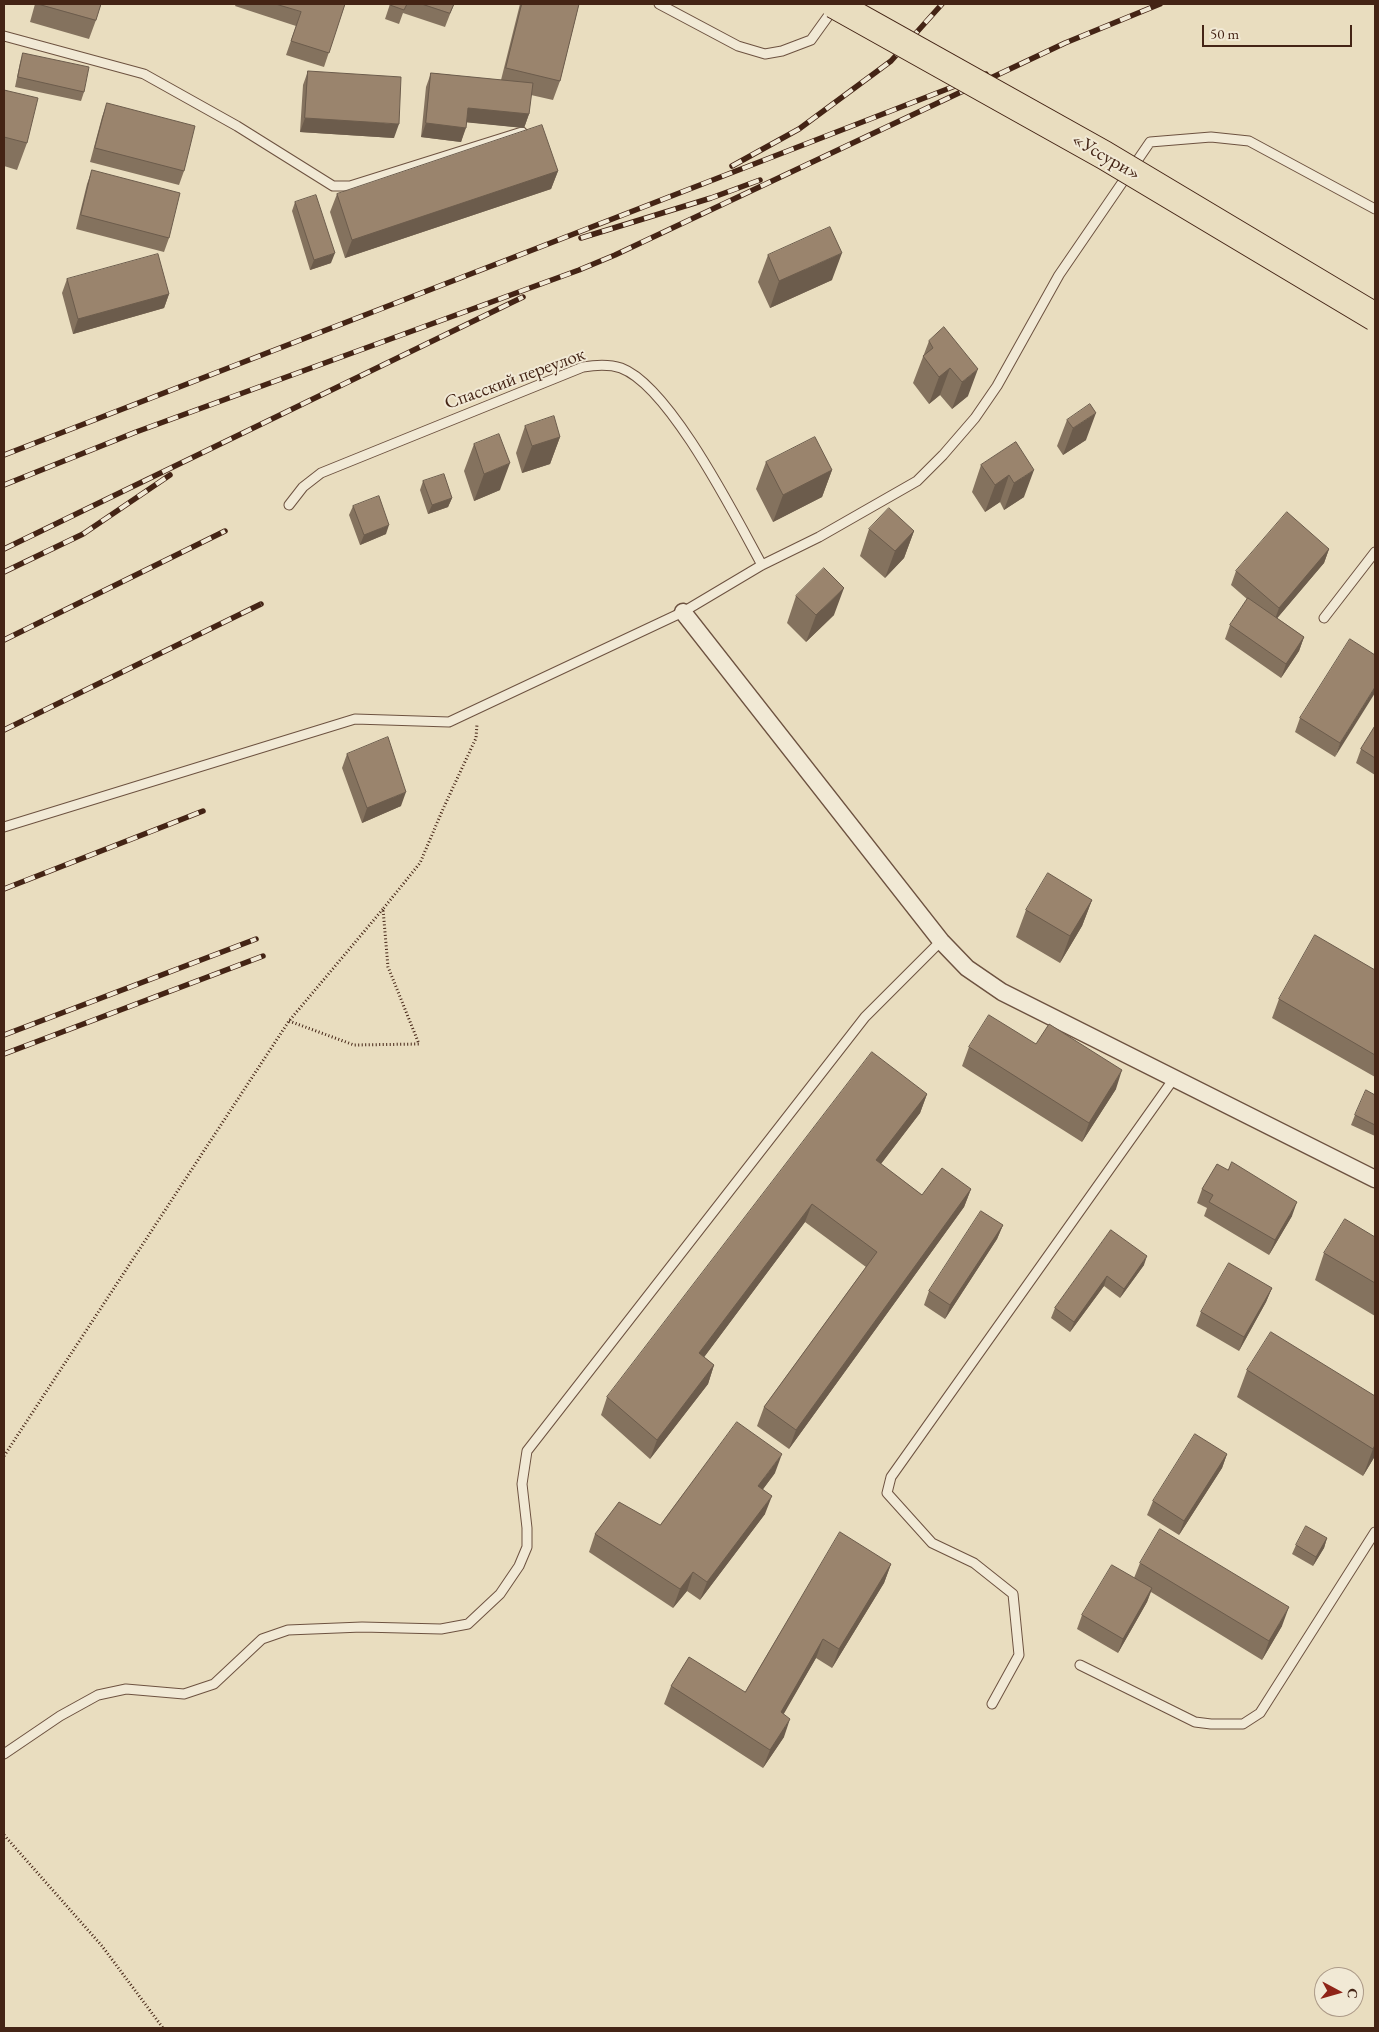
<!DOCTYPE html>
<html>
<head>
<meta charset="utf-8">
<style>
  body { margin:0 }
  #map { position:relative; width:1379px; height:2032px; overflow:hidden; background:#e9ddbf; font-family:"EB Garamond",serif }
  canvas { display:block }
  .frame { position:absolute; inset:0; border:5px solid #442415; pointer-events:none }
  .north { position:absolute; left:1314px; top:1967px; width:50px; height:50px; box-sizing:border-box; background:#f1e9d5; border:1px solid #ac9a88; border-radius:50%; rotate:96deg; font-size:14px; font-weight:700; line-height:20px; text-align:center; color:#442415 }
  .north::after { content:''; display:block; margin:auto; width:18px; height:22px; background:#8f2418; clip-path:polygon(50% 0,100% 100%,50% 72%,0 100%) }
  .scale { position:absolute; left:1202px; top:25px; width:150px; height:22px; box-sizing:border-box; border:2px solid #442415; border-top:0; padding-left:6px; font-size:15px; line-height:18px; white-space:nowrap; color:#442415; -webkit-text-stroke:4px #f1e9d5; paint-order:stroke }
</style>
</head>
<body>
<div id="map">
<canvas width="1379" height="2032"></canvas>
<div class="frame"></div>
<div class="north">С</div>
<div class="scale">50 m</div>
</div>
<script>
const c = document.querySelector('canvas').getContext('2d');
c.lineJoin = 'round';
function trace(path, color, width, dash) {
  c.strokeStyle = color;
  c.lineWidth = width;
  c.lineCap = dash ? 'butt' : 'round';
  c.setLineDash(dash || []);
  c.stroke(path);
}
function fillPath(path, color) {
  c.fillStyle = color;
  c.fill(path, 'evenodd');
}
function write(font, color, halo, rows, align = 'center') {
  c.font = font + ' "EB Garamond",serif';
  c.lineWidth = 4;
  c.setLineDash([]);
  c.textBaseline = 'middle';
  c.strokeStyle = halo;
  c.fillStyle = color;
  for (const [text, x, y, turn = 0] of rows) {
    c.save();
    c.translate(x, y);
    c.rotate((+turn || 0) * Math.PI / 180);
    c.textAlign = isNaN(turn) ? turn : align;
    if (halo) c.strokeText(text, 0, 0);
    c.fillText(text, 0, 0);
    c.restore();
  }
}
const path = new Path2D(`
  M 289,1021 L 354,1045 L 419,1044 L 388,967 L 383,909 L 420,863 L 443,809 L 476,738 L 477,724
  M 4,1456 L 289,1021 L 383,909
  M 4,1835 L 102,1946 L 163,2028`);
const lane = new Path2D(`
  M 659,4 L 738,46 L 765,54 L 782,51 L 811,40 L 834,8
  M 4,36 L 144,74 L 237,126 L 333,186 L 350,186 L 522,132
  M 289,505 L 303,487 L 321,473 L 583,367 C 595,365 609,364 621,368 C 670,386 736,518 762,565
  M 1324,618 L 1375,552
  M 4,827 L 355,719 L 449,722 L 683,612 L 762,565 L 819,537 L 917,481 L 943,455 L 975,418 L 997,386 L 1059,275 L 1150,142 L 1211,137 L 1249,141 L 1375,209
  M 1080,1665 L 1195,1722 L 1211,1724 L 1243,1724 L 1260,1713 L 1375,1532
  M 992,1704 L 1019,1655 L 1013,1594 L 974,1563 L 932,1543 L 887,1493 L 891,1477 L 1175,1077
  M 4,1754 L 60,1716 L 98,1695 L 126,1689 L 184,1694 L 214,1684 L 262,1639 L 288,1630 L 362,1627 L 441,1629 L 468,1624 L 500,1594 L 519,1566 L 527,1547 L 527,1528 L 522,1484 L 527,1451 L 865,1017 L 941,941`);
const street = new Path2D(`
  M 683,612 L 941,941 L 967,968 L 1002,992 L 1375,1179`);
const rail = new Path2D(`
  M 732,166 L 799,129 L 891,61 L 942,4
  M 581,238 L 711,198 L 760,180
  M 4,455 L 986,74
  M 4,485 L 136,432 L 579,270 L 615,255 L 1065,43 L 1160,4
  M 4,549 L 523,297
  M 4,572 L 83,534 L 170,475
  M 4,640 L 225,531
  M 4,730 L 261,604
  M 4,889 L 203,811
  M 4,1035 L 256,939
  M 4,1054 L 263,956`);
const highwayBridge = new Path2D(`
  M 834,4 L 1104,155 L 1375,317`);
const wall = new Path2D(`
  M 35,4 L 101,4 L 96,20 L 89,39 L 30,22 Z
  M 236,4 L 345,4 L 324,67 L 286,55 L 296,26 L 235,6 Z
  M 390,4 L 454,4 L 445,27 L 403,13 L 399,24 L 385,19 Z
  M 520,4 L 579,4 L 560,81 L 553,100 L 531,95 L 529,114 L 524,128 L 467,122 L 461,142 L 421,137 L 426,87 L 431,73 L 501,80 Z
  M 23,53 L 84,92 L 81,101 L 15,87 L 20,63 Z
  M 308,71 L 394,138 L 300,132 L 303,85 Z
  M 4,90 L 27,143 L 17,170 L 4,166 Z
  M 107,103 L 184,171 L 179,185 L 90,162 L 102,117 Z
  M 92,170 L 169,238 L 164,252 L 76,229 L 87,184 Z
  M 558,171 L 551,189 L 345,258 L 330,212 L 337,194 Z
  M 295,202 L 331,263 L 310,270 L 292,211 Z
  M 768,255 L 832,280 L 770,308 L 758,282 Z
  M 67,279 L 169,294 L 164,308 L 73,334 L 62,293 Z
  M 944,327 L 968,396 L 952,409 L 940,395 L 929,404 L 913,383 L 929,341 Z
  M 1067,420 L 1086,440 L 1063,455 L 1057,446 Z
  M 525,426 L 560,437 L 550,464 L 522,473 L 516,453 Z
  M 1016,442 L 1024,497 L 1004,510 L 1000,502 L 985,512 L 972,492 L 981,465 Z
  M 474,444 L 500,490 L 474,501 L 464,471 Z
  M 766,462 L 832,470 L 822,497 L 773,522 L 756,489 Z
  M 423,481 L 452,498 L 448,507 L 428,514 L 420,490 Z
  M 353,506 L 386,534 L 360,545 L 349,515 Z
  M 869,529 L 914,531 L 904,558 L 885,578 L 860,556 Z
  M 1329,549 L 1324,563 L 1277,618 L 1304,637 L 1299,651 L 1281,678 L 1225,639 L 1230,625 L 1247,599 L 1231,585 L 1236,571 Z
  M 796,596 L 834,615 L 806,642 L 787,623 Z
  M 1375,655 L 1335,757 L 1295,732 L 1300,718 Z
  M 1375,726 L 1375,775 L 1356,763 L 1361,749 Z
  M 347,754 L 401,806 L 362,823 L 342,768 Z
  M 1092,900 L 1082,926 L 1060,963 L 1016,937 L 1026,910 Z
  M 1375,970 L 1375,1077 L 1272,1018 L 1279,999 Z
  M 1036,1044 L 1116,1089 L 1082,1142 L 962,1066 L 969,1047 Z
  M 927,1094 L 920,1113 L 881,1164 L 922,1195 L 971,1189 L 964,1207 L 789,1449 L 757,1426 L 764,1407 L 866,1267 L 805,1222 L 704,1357 L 714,1365 L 708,1384 L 650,1459 L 601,1415 L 607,1397 Z
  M 1375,1095 L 1375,1136 L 1351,1125 L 1355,1115 Z
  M 1202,1189 L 1292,1216 L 1269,1255 L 1204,1216 L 1207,1208 L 1197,1203 Z
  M 1003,1225 L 997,1239 L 945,1319 L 924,1305 L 929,1291 Z
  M 1111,1230 L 1144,1265 L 1120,1298 L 1104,1286 L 1070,1332 L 1051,1318 L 1055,1308 Z
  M 1375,1237 L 1375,1316 L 1315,1280 L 1324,1253 Z
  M 1272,1288 L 1266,1302 L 1239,1351 L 1196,1326 L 1201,1312 Z
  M 1247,1370 L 1375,1396 L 1375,1456 L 1363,1476 L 1237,1397 Z
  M 1227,1454 L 1222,1468 L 1179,1535 L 1147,1515 L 1153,1501 Z
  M 775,1473 L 763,1489 L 765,1514 L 700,1600 L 687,1591 L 673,1608 L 589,1552 L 595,1534 L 660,1525 Z
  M 1327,1538 L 1324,1548 L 1313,1566 L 1292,1554 L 1296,1545 Z
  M 1140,1563 L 1282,1626 L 1262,1660 L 1151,1592 L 1147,1602 L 1118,1653 L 1077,1629 L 1082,1615 L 1134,1578 Z
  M 891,1564 L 884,1583 L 832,1668 L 816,1658 L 783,1714 L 784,1737 L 763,1768 L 664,1704 L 671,1686 L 745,1692 Z`);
const shadedWall = new Path2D(`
  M 468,108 L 529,114 L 524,128 L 463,122 Z
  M 305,118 L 399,124 L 394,138 L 300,132 Z
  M 426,123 L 466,128 L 461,142 L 421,137 Z
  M 558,171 L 551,189 L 345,258 L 352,240 Z
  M 335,253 L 331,263 L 310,270 L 314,260 Z
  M 842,253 L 832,280 L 770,308 L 779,281 Z
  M 169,294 L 164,308 L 73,334 L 78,319 Z
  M 950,368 L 940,395 L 929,404 L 939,377 Z
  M 978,369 L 968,396 L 952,409 L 962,382 Z
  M 1096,413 L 1086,440 L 1063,455 L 1073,428 Z
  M 560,437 L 550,464 L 522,473 L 532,446 Z
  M 510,463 L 500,490 L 474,501 L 484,474 Z
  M 832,470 L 822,497 L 773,522 L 783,495 Z
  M 1034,470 L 1024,497 L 1004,510 L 1014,483 Z
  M 1009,475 L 1000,502 L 985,512 L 995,485 Z
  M 452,498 L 448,507 L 428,514 L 432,505 Z
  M 389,525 L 386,534 L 360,545 L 364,535 Z
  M 914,531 L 904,558 L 885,578 L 895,551 Z
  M 1329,549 L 1324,563 L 1274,622 L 1279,608 Z
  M 844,588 L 834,615 L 806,642 L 816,615 Z
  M 1304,637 L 1299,651 L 1281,678 L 1286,664 Z
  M 1375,687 L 1375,693 L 1335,757 L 1340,743 Z
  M 406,792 L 401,806 L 362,823 L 367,808 Z
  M 1092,900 L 1082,926 L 1060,963 L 1070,936 Z
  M 1122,1070 L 1116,1089 L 1082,1142 L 1089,1123 Z
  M 927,1094 L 920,1113 L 870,1178 L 876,1160 Z
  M 971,1189 L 964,1207 L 789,1449 L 796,1430 Z
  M 1297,1202 L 1292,1216 L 1269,1255 L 1275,1240 Z
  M 812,1204 L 805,1222 L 693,1372 L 699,1353 Z
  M 1003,1225 L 997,1239 L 945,1319 L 950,1305 Z
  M 1147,1256 L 1144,1265 L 1120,1298 L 1124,1289 Z
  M 1107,1276 L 1104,1286 L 1070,1332 L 1074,1322 Z
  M 1272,1288 L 1266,1302 L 1239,1351 L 1244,1337 Z
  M 714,1365 L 708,1384 L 650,1459 L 657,1440 Z
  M 1375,1445 L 1375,1456 L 1363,1476 L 1373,1449 Z
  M 782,1454 L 775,1473 L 752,1504 L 758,1486 Z
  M 1227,1454 L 1222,1468 L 1179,1535 L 1184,1521 Z
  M 772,1496 L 765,1514 L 700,1600 L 707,1582 Z
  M 1327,1538 L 1324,1548 L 1313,1566 L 1316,1557 Z
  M 891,1564 L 884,1583 L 832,1668 L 839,1649 Z
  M 693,1572 L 687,1591 L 673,1608 L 680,1589 Z
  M 1152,1588 L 1147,1602 L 1118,1653 L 1123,1639 Z
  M 1289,1607 L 1282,1626 L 1262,1660 L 1269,1641 Z
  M 823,1639 L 816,1658 L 774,1731 L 781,1712 Z
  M 790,1719 L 784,1737 L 763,1768 L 770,1750 Z`);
const building = new Path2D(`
  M 38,4 L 101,4 L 96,20 Z
  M 276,4 L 345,4 L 329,53 L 291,41 L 301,12 Z
  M 390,4 L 407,4 L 404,10 L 390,5 Z
  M 422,4 L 454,4 L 450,13 Z
  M 522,4 L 579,4 L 560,81 L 506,68 Z
  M 23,53 L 89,67 L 84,92 L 18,77 Z
  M 308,71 L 401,77 L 399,124 L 305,118 Z
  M 431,73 L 533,83 L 529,114 L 468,108 L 466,128 L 426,123 Z
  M 4,90 L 38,98 L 27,143 L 4,137 Z
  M 107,103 L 195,126 L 184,171 L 95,148 Z
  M 542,125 L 558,171 L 352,240 L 337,194 Z
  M 92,170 L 180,193 L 169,238 L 81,215 Z
  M 316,195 L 335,253 L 314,260 L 295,202 Z
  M 830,227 L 842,253 L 779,281 L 768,255 Z
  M 158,254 L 169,294 L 78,319 L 67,279 Z
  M 944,327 L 978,369 L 962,382 L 950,368 L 939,377 L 923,356 L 933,348 L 929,341 Z
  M 1090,404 L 1096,413 L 1073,428 L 1067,420 Z
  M 554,416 L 560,437 L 532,446 L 525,426 Z
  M 499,434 L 510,463 L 484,474 L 474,444 Z
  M 815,437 L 832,470 L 783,495 L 766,462 Z
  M 1016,442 L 1034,470 L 1014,483 L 1009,475 L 995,485 L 981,465 Z
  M 444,474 L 452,498 L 432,505 L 423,481 Z
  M 379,496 L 389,525 L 364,535 L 353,506 Z
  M 889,508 L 914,531 L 895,551 L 869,529 Z
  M 1287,512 L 1329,549 L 1279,608 L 1236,571 Z
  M 824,568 L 844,588 L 816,615 L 796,596 Z
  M 1248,598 L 1304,637 L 1286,664 L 1230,625 Z
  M 1350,639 L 1375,655 L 1375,687 L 1340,743 L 1300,718 Z
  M 1375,726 L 1375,758 L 1361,749 Z
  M 388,737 L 406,792 L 367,808 L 347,754 Z
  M 1048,873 L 1092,900 L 1070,936 L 1026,910 Z
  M 1315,935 L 1375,970 L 1375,1055 L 1279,999 Z
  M 989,1015 L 1036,1044 L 1049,1024 L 1122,1070 L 1089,1123 L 969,1047 Z
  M 872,1052 L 927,1094 L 876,1160 L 922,1195 L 942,1168 L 971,1189 L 796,1430 L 764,1407 L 877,1252 L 812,1204 L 699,1353 L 714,1365 L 657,1440 L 607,1397 Z
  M 1366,1090 L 1375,1095 L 1375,1125 L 1355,1115 Z
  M 1232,1162 L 1297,1202 L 1275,1240 L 1209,1202 L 1213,1195 L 1202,1189 L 1217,1164 L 1228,1170 Z
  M 981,1211 L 1003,1225 L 950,1305 L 929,1291 Z
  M 1345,1219 L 1375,1237 L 1375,1283 L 1324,1253 Z
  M 1111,1230 L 1147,1256 L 1124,1289 L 1107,1276 L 1074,1322 L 1055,1308 Z
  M 1229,1263 L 1272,1288 L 1244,1337 L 1201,1312 Z
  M 1271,1332 L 1375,1396 L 1375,1445 L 1373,1449 L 1247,1370 Z
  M 737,1422 L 782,1454 L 758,1486 L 772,1496 L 707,1582 L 693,1572 L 680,1589 L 595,1534 L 619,1502 L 660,1525 Z
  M 1195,1434 L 1227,1454 L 1184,1521 L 1153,1501 Z
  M 1306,1526 L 1327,1538 L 1316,1557 L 1296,1545 Z
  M 1160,1529 L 1289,1607 L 1269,1641 L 1140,1563 Z
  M 840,1532 L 891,1564 L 839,1649 L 823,1639 L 781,1712 L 790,1719 L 770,1750 L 671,1686 L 689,1657 L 745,1692 Z
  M 1112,1565 L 1152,1588 L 1123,1639 L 1082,1615 Z`);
const streetNames = [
  ["«Уссури»",1106,157,30],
  ["Спасский переулок",515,379,-20]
];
trace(lane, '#6d5240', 11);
trace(street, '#6d5240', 19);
trace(path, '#442415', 3, [1, 2.5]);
trace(lane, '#f1e9d5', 9);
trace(street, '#f1e9d5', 16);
trace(rail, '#442415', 5.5);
trace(rail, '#f1e9d5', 4, [11]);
trace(highwayBridge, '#442415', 30, []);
trace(highwayBridge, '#e9ddbf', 28);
fillPath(wall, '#84725e');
fillPath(shadedWall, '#6c5c4c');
fillPath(building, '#9a846d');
trace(building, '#6c5c4c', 1);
write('19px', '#442415', '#f1e9d5', streetNames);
</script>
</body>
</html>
